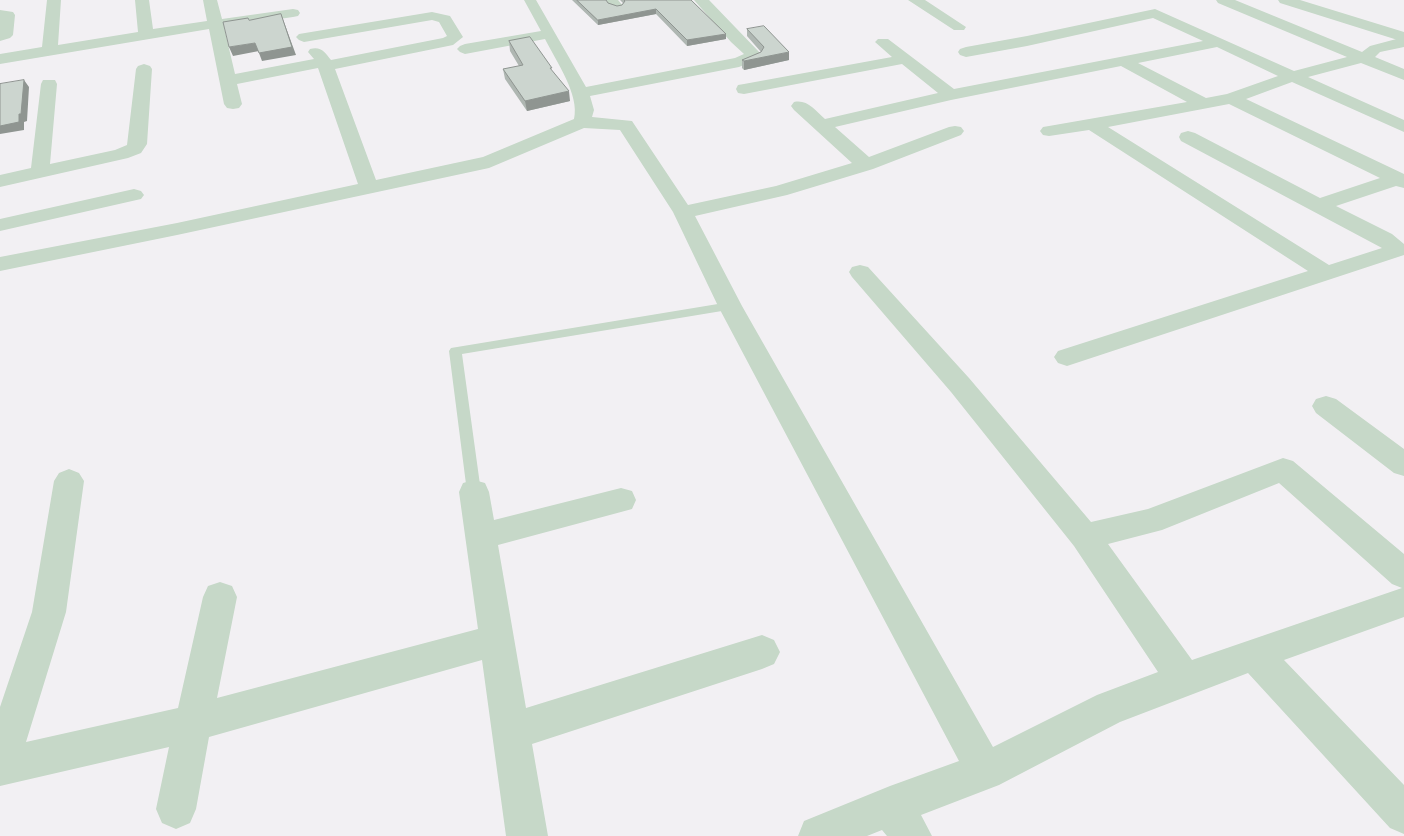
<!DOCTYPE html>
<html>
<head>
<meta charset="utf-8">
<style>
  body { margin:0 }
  canvas { display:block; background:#f2f0f3 }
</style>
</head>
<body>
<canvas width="1404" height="836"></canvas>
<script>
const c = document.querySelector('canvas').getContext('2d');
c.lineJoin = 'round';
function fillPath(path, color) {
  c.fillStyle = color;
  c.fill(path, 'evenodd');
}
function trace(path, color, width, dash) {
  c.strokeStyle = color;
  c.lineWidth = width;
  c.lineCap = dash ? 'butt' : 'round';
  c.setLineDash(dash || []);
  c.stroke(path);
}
const service = new Path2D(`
  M 730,302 L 734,303 L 736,306 L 734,309 L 462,354 L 481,492 L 479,496 L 474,498 L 469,496 L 467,492 L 449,351 L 451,348 Z`);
const minor = new Path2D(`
  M 47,0 L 61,0 L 58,45 L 138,32 L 135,0 L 149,0 L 153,29 L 207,21 L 203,0 L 217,0 L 222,19 L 293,9 L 298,10 L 300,13 L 298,16 L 293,17 L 224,27 L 235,74 L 314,59 L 308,52 L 310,49 C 321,46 325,52 331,60 L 443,38 L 447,36 L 439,22 L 432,20 L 304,42 L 299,40 L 296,37 L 299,34 L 432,12 L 450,16 L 463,37 L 453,45 L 335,69 L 376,180 L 483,157 L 574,119 C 580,95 556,61 545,39 L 465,54 L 460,52 L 457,49 L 460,46 L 465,44 L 541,31 L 524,0 L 536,0 L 586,87 L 735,58 L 744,54 L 731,42 L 694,0 L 709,0 L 762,55 L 760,58 L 739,67 L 590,96 L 594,110 L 592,117 L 632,121 L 688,205 L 776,186 L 852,163 L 794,110 L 791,106 L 794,102 C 807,99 815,110 825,119 L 938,93 L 902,64 L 744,94 L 738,93 L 736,89 L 738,85 L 744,84 L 892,57 L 875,42 L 878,39 L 888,39 L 954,89 L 1203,41 L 1153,18 L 1027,46 L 966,57 L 960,55 L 958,52 L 960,49 L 966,47 L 1027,36 L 1155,9 L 1294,71 L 1347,57 L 1218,3 L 1216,0 L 1235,0 L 1362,52 L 1370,46 L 1404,37 L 1404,47 L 1380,52 L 1375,57 L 1404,69 L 1404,80 L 1361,63 L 1308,77 L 1404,120 L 1404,132 L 1292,82 L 1246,99 L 1404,174 L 1404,188 L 1396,186 L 1336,206 L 1392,234 L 1404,244 L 1404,255 L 1067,366 L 1058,363 L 1054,357 L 1058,351 L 1308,271 L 1089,130 L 1049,136 L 1043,135 L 1040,131 L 1043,127 L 1049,126 L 1187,102 L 1121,66 L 951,100 L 835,127 L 869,157 L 949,127 L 955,126 L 961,127 L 964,131 L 961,135 L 873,169 L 787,195 L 695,216 L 742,306 L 993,747 L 1097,695 L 1158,672 L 1074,546 L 951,392 L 852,277 L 849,272 L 852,267 L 860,265 L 868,267 L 969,378 L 1091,522 L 1148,509 L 1283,458 L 1293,461 L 1404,554 L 1404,617 L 1284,660 L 1404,785 L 1404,834 L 1390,828 L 1248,673 L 1120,722 L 999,785 L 921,815 L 932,836 L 887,836 L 882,830 L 867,836 L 798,836 L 804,821 L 890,786 L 959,761 L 718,306 L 673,212 L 620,130 L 584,128 L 489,168 L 177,235 L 0,271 L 0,257 L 177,223 L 358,184 L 318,68 L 237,84 L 242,104 L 239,108 L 233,109 L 227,108 L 224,104 L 209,29 L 0,64 L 0,54 L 42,47 ZM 1217,47 L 1278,76 L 1227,94 L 1206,98 L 1138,63 ZM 1229,104 L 1380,178 L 1320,198 L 1195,133 L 1188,131 L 1181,133 L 1179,137 L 1181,141 L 1382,248 L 1329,265 L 1108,127 ZM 1279,483 L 1392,584 L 1402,588 L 1192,660 L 1108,544 L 1162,530 Z
  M 604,0 L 618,0 L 623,6 L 621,9 C 612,11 609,7 604,0 Z
  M 908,0 L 925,0 L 966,27 L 964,30 L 954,30 Z
  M 0,10 L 13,12 L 15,15 L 13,35 L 10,38 L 0,41 Z
  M 144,64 L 150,66 L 152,69 L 147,144 L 141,153 L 128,158 L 0,187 L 0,175 L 31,168 L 41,84 L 43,80 L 55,80 L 57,84 L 50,164 L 115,150 L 127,145 L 136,69 L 138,66 Z
  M 134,189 L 141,191 L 144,195 L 141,199 L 0,231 L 0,219 Z
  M 1326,396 L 1336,399 L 1404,449 L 1404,476 L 1394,473 L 1316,413 L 1312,406 L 1316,399 Z
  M 69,469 L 79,473 L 84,481 L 66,612 L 26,742 L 178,708 L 203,597 L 208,586 L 220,582 L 232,586 L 237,597 L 217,698 L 478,629 L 459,492 L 463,483 L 474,480 L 485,483 L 489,492 L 494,520 L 621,488 L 632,491 L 636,500 L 632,509 L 621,512 L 498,545 L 526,708 L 762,635 L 774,640 L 780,652 L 774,664 L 762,669 L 532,744 L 548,836 L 506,836 L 482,660 L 209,737 L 196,809 L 190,823 L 176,829 L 162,823 L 156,809 L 169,747 L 0,786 L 0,707 L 32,612 L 54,481 L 59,473 Z`);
const tertiary = new Path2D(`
  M 1278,0 L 1300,0 L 1404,32 L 1404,42 L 1280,3 Z`);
const wall = new Path2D(`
  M 572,0 L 606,0 L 608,3 L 617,6 L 622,5 L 623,3 L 620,0 L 691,0 L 726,34 L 726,39 L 687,46 L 656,14 L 598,25 Z
  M 747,29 L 789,60 L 744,70 L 742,68 L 742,60 L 761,52 L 747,36 Z
  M 509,41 L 553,72 L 570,101 L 527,111 L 505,79 L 503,69 L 519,66 L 510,51 Z`);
const shadedWall = new Path2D(`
  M 656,9 L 656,14 L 598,25 L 598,20 Z
  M 281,14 L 296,55 L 262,61 L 259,53 Z
  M 726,34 L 726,39 L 687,46 L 687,40 Z
  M 255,43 L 259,51 L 233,56 L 229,47 Z
  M 789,52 L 789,60 L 744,70 L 744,61 Z
  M 24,80 L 29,87 L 27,121 L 24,122 L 24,130 L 0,134 L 0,126 Z
  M 569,91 L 570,101 L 527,111 L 525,101 Z`);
const building = new Path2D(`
  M 577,0 L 606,0 L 608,3 L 617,6 L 622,5 L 625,1 L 624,0 L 691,0 L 726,34 L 687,40 L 656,9 L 598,20 Z
  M 281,14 L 292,47 L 259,53 L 255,43 L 229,47 L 223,22 L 248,18 L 249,20 Z
  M 764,26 L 789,52 L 744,61 L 742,60 L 761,52 L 764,47 L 747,29 Z
  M 530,37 L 552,68 L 550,68 L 569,91 L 525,101 L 503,69 L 523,65 L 509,41 Z
  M 24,80 L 21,114 L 19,114 L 19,122 L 0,126 L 0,84 Z`);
fillPath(service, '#c6d8c8');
fillPath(minor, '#c6d8c8');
fillPath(tertiary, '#c6d8c8');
fillPath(wall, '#afb7b2');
fillPath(shadedWall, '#8f9591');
fillPath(building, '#ccd5cf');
trace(building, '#8f9591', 1);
</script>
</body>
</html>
